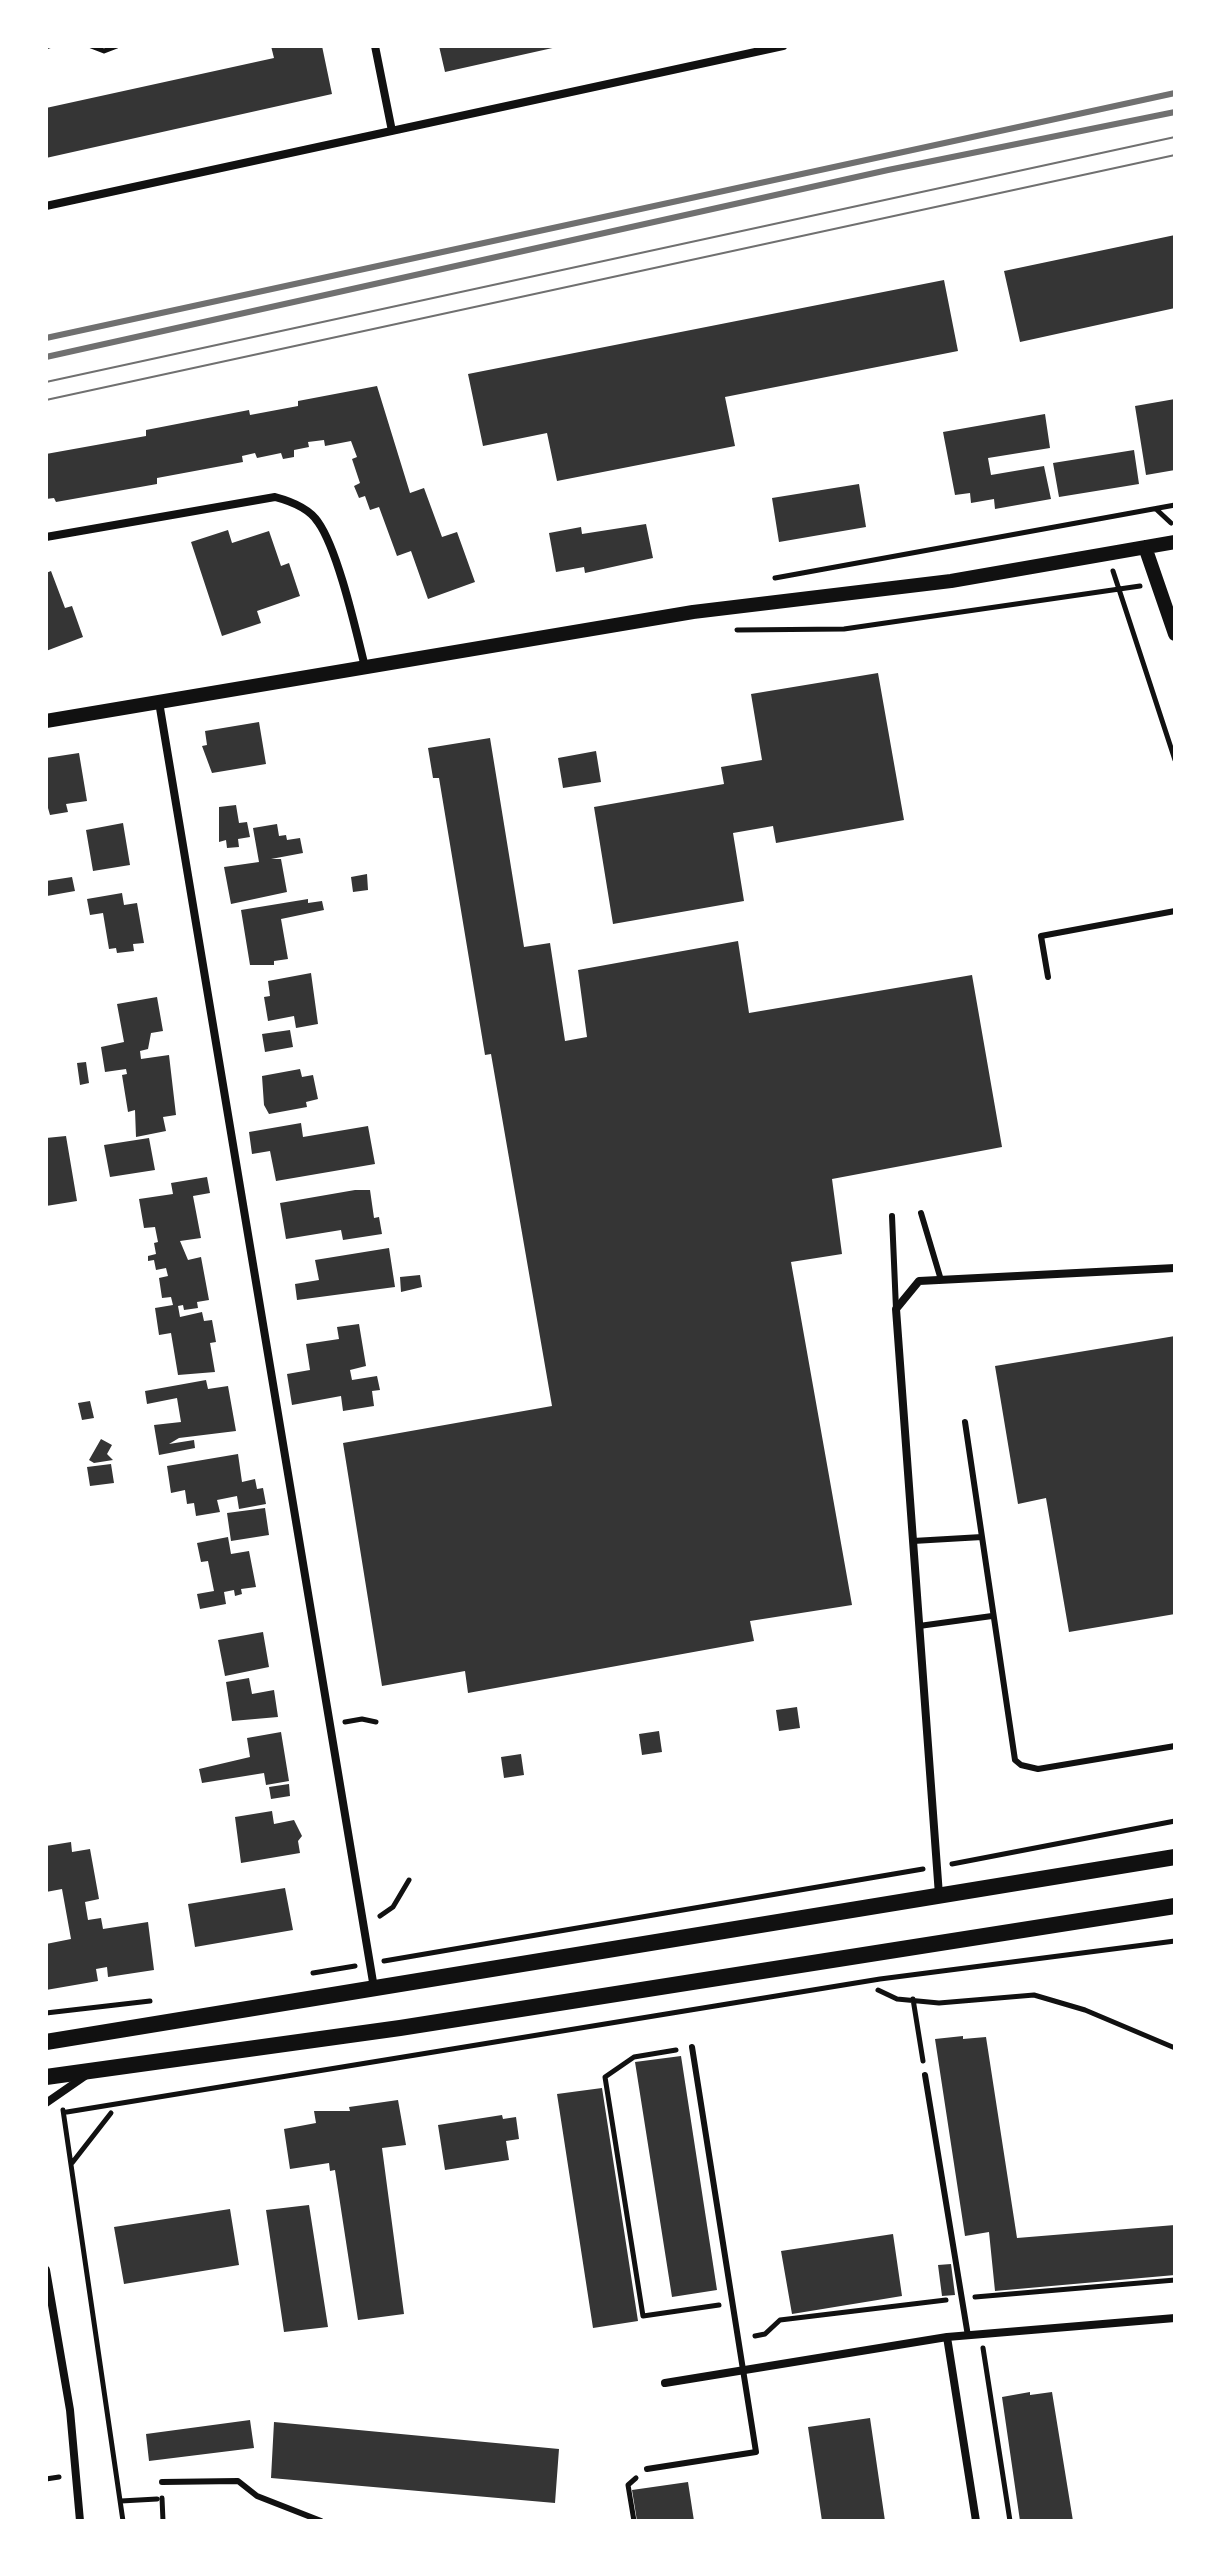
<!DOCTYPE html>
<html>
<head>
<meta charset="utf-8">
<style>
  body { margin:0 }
  #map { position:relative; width:1221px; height:2567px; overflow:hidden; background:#fff; font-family:"Asap Condensed",sans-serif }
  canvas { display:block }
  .frame { position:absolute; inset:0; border:48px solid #fff; pointer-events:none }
</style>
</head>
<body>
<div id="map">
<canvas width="1221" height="2567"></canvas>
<div class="frame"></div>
</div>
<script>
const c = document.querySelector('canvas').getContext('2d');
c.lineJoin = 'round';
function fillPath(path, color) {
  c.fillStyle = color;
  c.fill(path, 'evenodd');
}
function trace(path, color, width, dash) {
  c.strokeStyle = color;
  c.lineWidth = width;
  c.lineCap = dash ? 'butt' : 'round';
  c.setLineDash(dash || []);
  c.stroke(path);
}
const building = new Path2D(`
  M 271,46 L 322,46 L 332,94 L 46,158 L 46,108 L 274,58 Z
  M 439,46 L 557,46 L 557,47 L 445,72 Z
  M 1175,235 L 1175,308 L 1020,342 L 1004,271 Z
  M 944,280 L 958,351 L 725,397 L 735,446 L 557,481 L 547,433 L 483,446 L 468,374 Z
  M 377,386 L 410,493 L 424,488 L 442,537 L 457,532 L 475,582 L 428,599 L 411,551 L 397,556 L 379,507 L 370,510 L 365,496 L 359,498 L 354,486 L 360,483 L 352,459 L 357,457 L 351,441 L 325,446 L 324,440 L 308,442 L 309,447 L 294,450 L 294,457 L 283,459 L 281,453 L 257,458 L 255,453 L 242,456 L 243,462 L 157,478 L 157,484 L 56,502 L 54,498 L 46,499 L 46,454 L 146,436 L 146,430 L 249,410 L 250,415 L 298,406 L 298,401 Z
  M 1175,399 L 1175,470 L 1146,475 L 1135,406 Z
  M 1045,414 L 1050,448 L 988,458 L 991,475 L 1044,466 L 1051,499 L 995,509 L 994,499 L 971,503 L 970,493 L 955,495 L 943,432 Z
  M 1134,450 L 1139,484 L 1059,497 L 1053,463 Z
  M 859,484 L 866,527 L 779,542 L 772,498 Z
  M 646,524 L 653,558 L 585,573 L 584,567 L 556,572 L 549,533 L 581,527 L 582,534 Z
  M 228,530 L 232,543 L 269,531 L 281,566 L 289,563 L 300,596 L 257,611 L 261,623 L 222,636 L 191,542 Z
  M 51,571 L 65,608 L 72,606 L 83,637 L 46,651 L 46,573 Z
  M 878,673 L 904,820 L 776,843 L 773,826 L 733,833 L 744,901 L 613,924 L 594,807 L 724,784 L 721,767 L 762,760 L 751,694 Z
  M 259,722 L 266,764 L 212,773 L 202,746 L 207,745 L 205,731 Z
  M 490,738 L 524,947 L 550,943 L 565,1041 L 587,1037 L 578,970 L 738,941 L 749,1013 L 972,975 L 1002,1147 L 832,1179 L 842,1254 L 791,1262 L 852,1605 L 750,1621 L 754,1641 L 468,1693 L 465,1671 L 382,1686 L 343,1443 L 552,1406 L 491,1054 L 485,1055 L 439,778 L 433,778 L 428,748 Z
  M 596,751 L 601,782 L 563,788 L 558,758 Z
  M 79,753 L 87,801 L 66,804 L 68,812 L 50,815 L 46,801 L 46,758 Z
  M 236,805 L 239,823 L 247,822 L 250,837 L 238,839 L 239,847 L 227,848 L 226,840 L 219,842 L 219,807 Z
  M 123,823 L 130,865 L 93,871 L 86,830 Z
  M 277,824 L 279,836 L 286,835 L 287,840 L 300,838 L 303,853 L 271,859 L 281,859 L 287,892 L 231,904 L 224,867 L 259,862 L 253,828 Z
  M 367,874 L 368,890 L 353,892 L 351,877 Z
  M 72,877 L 75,891 L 47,896 L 46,881 Z
  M 122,893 L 124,905 L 137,903 L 144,943 L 133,944 L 134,951 L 117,953 L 116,948 L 109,949 L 103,913 L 90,915 L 87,899 Z
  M 308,899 L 308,903 L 322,901 L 324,910 L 281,919 L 288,959 L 274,961 L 274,965 L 250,965 L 241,910 Z
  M 311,973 L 318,1024 L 296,1028 L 294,1016 L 268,1021 L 264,997 L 270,996 L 268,981 Z
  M 157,997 L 163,1031 L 151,1033 L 148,1049 L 140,1051 L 141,1059 L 169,1055 L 176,1115 L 163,1117 L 166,1131 L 136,1137 L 135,1110 L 128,1112 L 122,1075 L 127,1074 L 126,1069 L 105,1072 L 101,1047 L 124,1042 L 117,1004 Z
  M 290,1030 L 293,1047 L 265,1052 L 262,1034 Z
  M 86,1062 L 89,1083 L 80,1085 L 77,1063 Z
  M 300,1069 L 302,1077 L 313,1075 L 318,1099 L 306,1102 L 307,1107 L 269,1114 L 264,1105 L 262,1076 Z
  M 301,1123 L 303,1137 L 368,1126 L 375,1164 L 276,1181 L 270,1151 L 252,1154 L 249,1132 Z
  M 66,1136 L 77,1201 L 46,1206 L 46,1138 Z
  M 149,1138 L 155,1170 L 110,1177 L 104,1145 Z
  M 207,1177 L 210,1193 L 193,1196 L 201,1238 L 180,1241 L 188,1260 L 201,1257 L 209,1300 L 197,1302 L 198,1308 L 184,1310 L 183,1305 L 178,1306 L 180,1317 L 202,1312 L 204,1321 L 212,1320 L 216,1342 L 210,1343 L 215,1372 L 178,1375 L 171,1333 L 159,1335 L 155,1308 L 173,1305 L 171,1297 L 162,1298 L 159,1278 L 168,1276 L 166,1268 L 156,1270 L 154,1260 L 148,1261 L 148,1256 L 156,1254 L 154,1243 L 158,1242 L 155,1227 L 144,1228 L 139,1199 L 173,1194 L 171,1183 Z
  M 355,1190 L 370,1190 L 374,1218 L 379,1217 L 382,1234 L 343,1240 L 341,1230 L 286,1239 L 280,1203 Z
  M 389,1248 L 395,1287 L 297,1300 L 295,1284 L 319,1280 L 315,1260 Z
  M 420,1275 L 422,1287 L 401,1292 L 400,1277 Z
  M 359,1324 L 366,1366 L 350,1370 L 352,1380 L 377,1376 L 380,1390 L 372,1391 L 374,1406 L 343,1411 L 341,1396 L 292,1405 L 287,1374 L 310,1370 L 306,1344 L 339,1339 L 337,1327 Z
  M 1175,1336 L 1175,1614 L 1069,1632 L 1046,1498 L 1018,1504 L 995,1366 Z
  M 206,1380 L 208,1389 L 228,1386 L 236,1431 L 179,1438 L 169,1444 L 194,1440 L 195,1448 L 159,1455 L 154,1425 L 181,1422 L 177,1398 L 147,1404 L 145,1391 Z
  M 90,1401 L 94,1418 L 82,1420 L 78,1403 Z
  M 101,1439 L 112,1445 L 107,1454 L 113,1460 L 94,1463 L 89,1460 Z
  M 238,1454 L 242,1482 L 255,1479 L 257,1489 L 263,1488 L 266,1504 L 239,1509 L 237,1496 L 217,1500 L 220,1512 L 196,1516 L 194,1503 L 187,1504 L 185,1490 L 171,1493 L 167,1466 Z
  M 111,1464 L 114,1483 L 90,1486 L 87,1467 Z
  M 265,1508 L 269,1535 L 231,1541 L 227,1513 Z
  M 228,1537 L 231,1554 L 249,1551 L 256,1587 L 241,1589 L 242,1594 L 235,1596 L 234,1590 L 224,1592 L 226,1604 L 200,1609 L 197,1594 L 214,1591 L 208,1561 L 201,1562 L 197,1543 Z
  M 263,1632 L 269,1667 L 225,1676 L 218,1640 Z
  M 249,1678 L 252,1694 L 274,1690 L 278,1717 L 232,1721 L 226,1682 Z
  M 797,1707 L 800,1728 L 779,1731 L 776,1710 Z
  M 659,1731 L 662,1752 L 642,1755 L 639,1734 Z
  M 281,1732 L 289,1781 L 266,1785 L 264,1773 L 202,1783 L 199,1769 L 250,1757 L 247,1738 Z
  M 521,1754 L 524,1775 L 504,1778 L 501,1757 Z
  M 289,1784 L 290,1796 L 271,1799 L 269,1787 Z
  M 272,1811 L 274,1824 L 294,1820 L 302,1836 L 298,1841 L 300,1853 L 241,1863 L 235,1817 Z
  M 71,1842 L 72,1852 L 90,1849 L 99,1899 L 85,1902 L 88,1920 L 101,1918 L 103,1929 L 148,1922 L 154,1970 L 108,1977 L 107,1967 L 96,1969 L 98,1981 L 46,1990 L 46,1944 L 71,1939 L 62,1889 L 46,1892 L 46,1846 Z
  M 285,1888 L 293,1930 L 195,1947 L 188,1904 Z
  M 963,2036 L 963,2039 L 986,2037 L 1017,2238 L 1175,2225 L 1175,2275 L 995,2291 L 989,2232 L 965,2236 L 935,2039 Z
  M 681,2056 L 717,2290 L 672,2297 L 635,2062 Z
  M 602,2088 L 638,2321 L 593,2328 L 557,2094 Z
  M 398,2100 L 406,2145 L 382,2148 L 404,2314 L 358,2320 L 335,2170 L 330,2171 L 329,2163 L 290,2169 L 284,2129 L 316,2123 L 314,2111 L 350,2111 L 349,2107 Z
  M 502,2115 L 503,2119 L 516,2117 L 519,2139 L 506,2141 L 509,2160 L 445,2170 L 438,2125 Z
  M 309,2205 L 328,2327 L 284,2332 L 266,2210 Z
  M 230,2209 L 239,2265 L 124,2284 L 114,2227 Z
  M 893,2234 L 902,2296 L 792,2314 L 781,2251 Z
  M 951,2264 L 955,2295 L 942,2296 L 938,2265 Z
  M 1030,2392 L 1030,2395 L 1052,2392 L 1073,2521 L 1020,2521 L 1002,2397 Z
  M 870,2418 L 885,2521 L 822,2521 L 808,2427 Z
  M 250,2420 L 254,2448 L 149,2461 L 146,2434 Z
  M 274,2422 L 559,2449 L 555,2503 L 271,2478 Z
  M 688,2482 L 694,2521 L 637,2521 L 632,2490 Z`);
const path = new Path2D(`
  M 91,46 L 104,51 L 117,46
  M 46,47 L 49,46
  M 1156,509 L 1171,523
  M 1113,571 L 1175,760
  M 775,578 L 1175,505
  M 737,630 L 844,629 L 1140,586
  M 345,1722 L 362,1719 L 376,1722
  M 952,1864 L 1175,1821
  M 380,1916 L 393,1907 L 409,1880
  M 384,1961 L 923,1869
  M 313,1973 L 355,1966
  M 878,1990 L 897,1999 L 939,2003 L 1034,1995 L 1085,2010 L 1175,2048
  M 913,1999 L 923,2061
  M 46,2013 L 150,2001
  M 676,2050 L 634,2057 L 605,2077 L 643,2316 L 719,2305
  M 63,2110 L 123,2521
  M 67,2112 L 880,1979 L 1175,1941
  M 72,2163 L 111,2113
  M 975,2297 L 1175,2280
  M 755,2336 L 765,2334 L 780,2320 L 946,2300
  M 983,2348 L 1010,2521
  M 46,2479 L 59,2477
  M 162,2498 L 163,2521
  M 121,2501 L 157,2499
  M 634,2521 L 628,2485 L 636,2478`);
const service = new Path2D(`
  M 1048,977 L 1041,936 L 1175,911
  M 921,1213 L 941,1280
  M 892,1216 L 896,1309
  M 965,1422 L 1015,1760 L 1021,1765 L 1038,1769 L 1175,1746
  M 913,1541 L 982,1537
  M 919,1626 L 992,1616
  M 925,2075 L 968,2336
  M 647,2469 L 756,2452 L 692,2047
  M 162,2482 L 238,2481 L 257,2496 L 321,2521`);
const minor = new Path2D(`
  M 375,46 L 392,131
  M 46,206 L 783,46
  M 46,537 L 275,497 C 290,501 309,508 318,522 C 338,550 356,631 365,667
  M 159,702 L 374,1988
  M 939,1895 L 896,1309 L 919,1281 L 1175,1268
  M 46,2103 L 85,2076
  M 46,2270 L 70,2410 L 80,2521
  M 947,2337 L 976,2521
  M 665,2383 L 947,2337 L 1175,2318`);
const tertiary = new Path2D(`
  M 1145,547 L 1175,634
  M 46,721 L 693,612 L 951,581 L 1175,542`);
const secondary = new Path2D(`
  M 46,2042 L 1175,1857
  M 46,2077 L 400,2028 L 1175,1906`);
const tram = new Path2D(`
  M 46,382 L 1175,137
  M 46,400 L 1175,155`);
const rail = new Path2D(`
  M 46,338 L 1175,93
  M 46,357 L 888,170 L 1175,112`);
fillPath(building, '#353535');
trace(path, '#111', 5);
trace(service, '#111', 6);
trace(minor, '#111', 8);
trace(tertiary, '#111', 14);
trace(secondary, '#111', 16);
trace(tram, '#707070', 2);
trace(rail, '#707070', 6);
</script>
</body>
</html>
